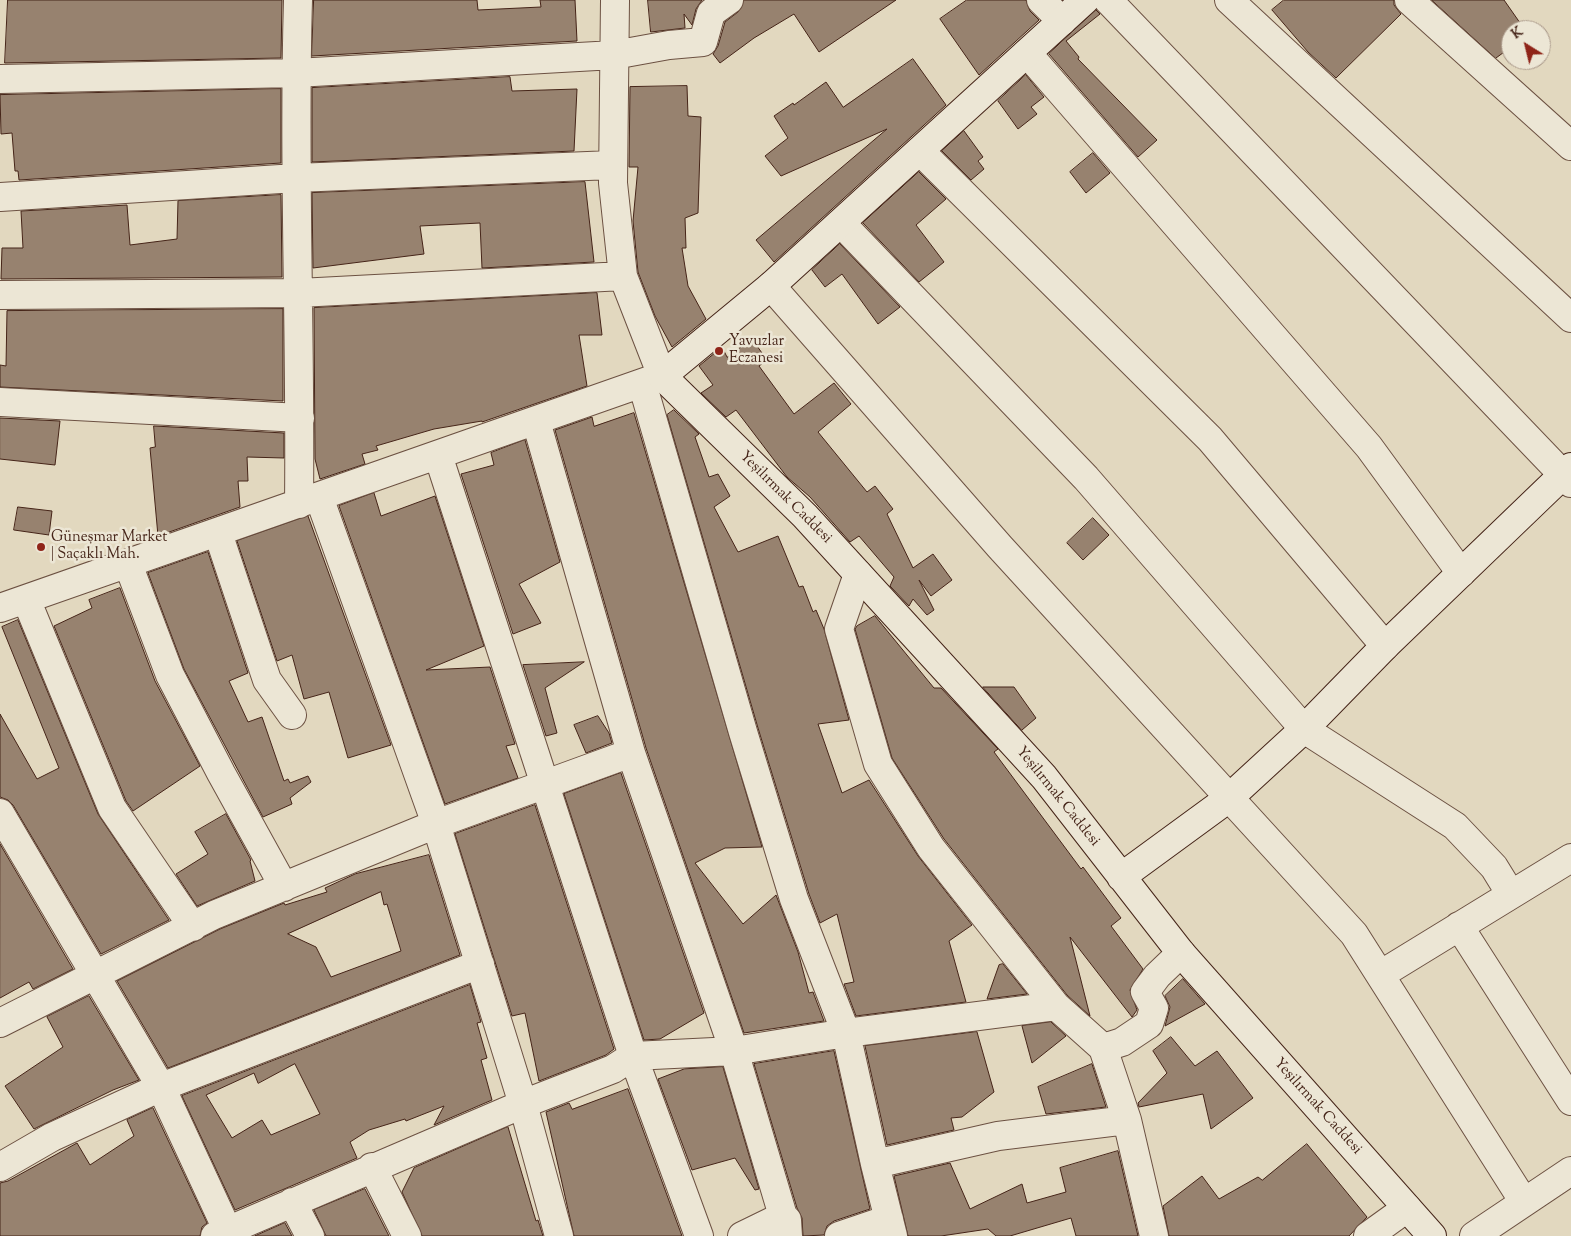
<!DOCTYPE html>
<html>
<head>
<meta charset="utf-8">
<style>
  body { margin:0 }
  #map { position:relative; width:1571px; height:1236px; overflow:hidden; background:#e2d8bf; font-family:"Sorts Mill Goudy",serif }
  canvas { display:block }
  .north { position:absolute; left:1501px; top:20px; width:50px; height:50px; box-sizing:border-box; background:#ece6d5; border:1px solid #a99889; border-radius:50%; rotate:324deg; font-size:14px; font-weight:700; line-height:20px; text-align:center; color:#452418 }
  .north::after { content:''; display:block; margin:auto; width:18px; height:22px; background:#8f2418; clip-path:polygon(50% 0,100% 100%,50% 72%,0 100%) }
</style>
</head>
<body>
<div id="map">
<canvas width="1571" height="1236"></canvas>
<div class="north">K</div>
</div>
<script>
const c = document.querySelector('canvas').getContext('2d');
c.lineJoin = 'round';
function fillPath(path, color) {
  c.fillStyle = color;
  c.fill(path, 'evenodd');
}
function trace(path, color, width, dash) {
  c.strokeStyle = color;
  c.lineWidth = width;
  c.lineCap = dash ? 'butt' : 'round';
  c.setLineDash(dash || []);
  c.stroke(path);
}
function write(font, color, halo, rows, align = 'center') {
  c.font = font + ' "Sorts Mill Goudy",serif';
  c.lineWidth = 5;
  c.setLineDash([]);
  c.textBaseline = 'middle';
  c.strokeStyle = halo;
  c.fillStyle = color;
  for (const [text, x, y, turn = 0] of rows) {
    c.save();
    c.translate(x, y);
    c.rotate((+turn || 0) * Math.PI / 180);
    c.textAlign = isNaN(turn) ? turn : align;
    if (halo) c.strokeText(text, 0, 0);
    c.fillText(text, 0, 0);
    c.restore();
  }
}
const building = new Path2D(`
  M 8,0 L 282,0 L 281,58 L 5,63 Z
  M 314,0 L 477,0 L 478,10 L 541,7 L 540,0 L 575,0 L 577,41 L 312,56 Z
  M 648,0 L 702,0 L 696,9 L 692,25 L 684,14 L 685,28 L 651,32 Z
  M 744,0 L 896,0 L 819,52 L 794,14 L 754,38 L 720,63 L 713,54 L 718,46 L 725,22 L 738,12 Z
  M 967,0 L 1026,0 L 1030,11 L 1039,20 L 979,75 L 940,19 Z
  M 1284,0 L 1394,0 L 1394,5 L 1401,14 L 1336,78 L 1308,52 L 1272,10 Z
  M 1432,0 L 1504,0 L 1525,30 L 1511,30 L 1511,47 L 1496,58 Z
  M 1096,10 L 1100,14 L 1066,41 L 1079,57 L 1078,59 L 1157,140 L 1138,157 L 1049,54 Z
  M 913,59 L 946,105 L 774,262 L 756,240 L 887,129 L 781,176 L 765,156 L 788,138 L 774,116 L 793,103 L 794,105 L 826,82 L 843,107 Z
  M 1026,75 L 1044,97 L 1031,107 L 1037,114 L 1018,129 L 998,101 Z
  M 510,77 L 512,91 L 577,89 L 574,151 L 312,162 L 312,88 Z
  M 687,86 L 688,116 L 701,117 L 698,213 L 685,218 L 686,248 L 682,248 L 688,286 L 706,319 L 672,347 L 655,316 L 638,272 L 633,221 L 638,167 L 629,167 L 630,87 Z
  M 281,89 L 281,163 L 19,180 L 18,171 L 15,171 L 12,133 L 1,134 L 0,95 Z
  M 964,131 L 983,157 L 978,161 L 984,169 L 971,180 L 942,151 Z
  M 1093,153 L 1110,173 L 1086,193 L 1070,172 Z
  M 919,172 L 946,199 L 916,225 L 944,262 L 919,282 L 863,223 Z
  M 585,182 L 594,262 L 482,268 L 480,223 L 420,226 L 424,254 L 313,268 L 312,193 Z
  M 281,195 L 282,277 L 1,279 L 2,248 L 23,248 L 21,211 L 127,205 L 130,245 L 177,239 L 178,201 Z
  M 840,244 L 900,307 L 878,324 L 842,274 L 825,287 L 812,270 Z
  M 597,293 L 602,335 L 579,335 L 587,386 L 482,422 L 482,421 L 434,429 L 376,446 L 378,450 L 362,454 L 365,464 L 320,479 L 315,459 L 314,308 Z
  M 283,309 L 283,401 L 0,387 L 0,365 L 6,366 L 7,311 Z
  M 752,339 L 767,360 L 759,366 L 794,414 L 834,383 L 851,404 L 818,432 L 867,492 L 875,486 L 893,509 L 887,514 L 913,568 L 933,554 L 952,580 L 931,596 L 919,580 L 934,610 L 927,615 L 913,599 L 909,606 L 890,586 L 894,577 L 859,536 L 850,542 L 810,497 L 787,477 L 736,410 L 726,417 L 701,393 L 713,385 L 699,366 L 722,347 L 727,357 Z
  M 674,410 L 699,434 L 695,437 L 709,477 L 718,474 L 730,496 L 714,507 L 738,552 L 778,536 L 799,587 L 803,586 L 813,612 L 816,610 L 824,629 L 849,720 L 818,724 L 842,793 L 869,780 L 918,856 L 972,925 L 949,941 L 966,1002 L 856,1016 L 844,984 L 854,982 L 837,914 L 820,923 L 809,894 L 758,728 L 667,415 Z
  M 634,413 L 762,847 L 725,848 L 695,863 L 743,924 L 776,895 L 798,952 L 809,993 L 813,992 L 824,1021 L 744,1033 L 646,748 L 555,430 L 592,417 L 594,426 Z
  M 0,418 L 60,421 L 55,465 L 0,459 Z
  M 154,426 L 284,433 L 284,458 L 247,457 L 248,481 L 238,481 L 240,507 L 158,536 L 150,448 L 155,447 Z
  M 525,440 L 560,562 L 519,584 L 541,623 L 513,634 L 461,474 L 494,465 L 491,453 Z
  M 374,493 L 381,516 L 435,496 L 484,646 L 426,670 L 490,667 L 515,744 L 506,746 L 518,778 L 445,804 L 339,506 Z
  M 18,507 L 52,511 L 49,535 L 14,530 Z
  M 308,516 L 391,745 L 348,758 L 329,692 L 304,699 L 292,655 L 277,661 L 237,541 Z
  M 1093,518 L 1109,535 L 1083,560 L 1067,543 Z
  M 208,552 L 248,673 L 229,681 L 248,722 L 262,717 L 284,781 L 288,779 L 290,783 L 308,776 L 311,782 L 290,798 L 292,804 L 263,817 L 184,669 L 148,573 Z
  M 120,588 L 155,681 L 200,766 L 133,811 L 126,801 L 54,626 L 92,608 L 89,600 Z
  M 875,616 L 934,688 L 941,688 L 998,749 L 994,752 L 1081,869 L 1083,867 L 1121,918 L 1111,926 L 1143,969 L 1130,990 L 1137,1010 L 1132,1017 L 1070,937 L 1090,1016 L 1067,995 L 944,839 L 892,758 L 855,629 L 857,626 Z
  M 18,620 L 98,814 L 169,920 L 101,954 L 13,805 L 8,800 L 0,797 L 0,714 L 37,779 L 59,768 L 2,627 Z
  M 584,662 L 545,688 L 557,733 L 546,736 L 523,665 Z
  M 983,687 L 1014,687 L 1036,718 L 1022,730 Z
  M 598,716 L 609,733 L 612,743 L 586,753 L 574,725 Z
  M 621,773 L 704,1013 L 660,1039 L 644,1040 L 564,794 Z
  M 535,805 L 614,1049 L 606,1055 L 539,1081 L 525,1013 L 512,1016 L 455,834 Z
  M 226,814 L 251,860 L 250,861 L 255,881 L 197,906 L 176,874 L 208,854 L 195,832 Z
  M 0,844 L 73,969 L 33,989 L 29,982 L 0,998 Z
  M 429,855 L 460,955 L 168,1068 L 117,981 L 220,929 L 284,903 L 285,905 L 327,892 L 325,888 L 355,874 ZM 381,892 L 384,905 L 387,904 L 401,951 L 331,977 L 316,947 L 288,934 Z
  M 1003,964 L 1027,994 L 987,999 L 999,965 Z
  M 1183,979 L 1205,1004 L 1165,1026 L 1170,1007 L 1165,996 Z
  M 470,985 L 481,1022 L 477,1023 L 487,1058 L 481,1060 L 492,1100 L 434,1125 L 444,1106 L 406,1121 L 405,1119 L 369,1130 L 350,1142 L 357,1158 L 235,1210 L 182,1096 ZM 295,1064 L 320,1114 L 271,1135 L 262,1120 L 232,1138 L 206,1095 L 254,1073 L 258,1083 Z
  M 89,996 L 139,1080 L 113,1090 L 34,1129 L 5,1086 L 63,1047 L 47,1017 Z
  M 1051,1022 L 1066,1036 L 1032,1063 L 1022,1026 Z
  M 977,1032 L 994,1092 L 962,1117 L 951,1118 L 954,1130 L 887,1145 L 865,1046 Z
  M 1171,1037 L 1195,1066 L 1217,1051 L 1253,1098 L 1211,1129 L 1203,1094 L 1139,1107 L 1138,1103 L 1167,1073 L 1153,1051 Z
  M 834,1051 L 870,1209 L 834,1221 L 827,1226 L 824,1235 L 803,1236 L 802,1218 L 797,1208 L 754,1064 Z
  M 1092,1064 L 1106,1107 L 1046,1114 L 1038,1087 Z
  M 723,1067 L 759,1189 L 755,1190 L 735,1158 L 692,1170 L 658,1079 L 684,1069 Z
  M 628,1089 L 682,1236 L 574,1236 L 546,1112 L 569,1103 L 572,1109 Z
  M 153,1108 L 207,1223 L 202,1227 L 200,1236 L 0,1236 L 0,1183 L 8,1181 L 77,1143 L 90,1165 L 134,1136 L 127,1120 Z
  M 508,1127 L 536,1221 L 538,1220 L 543,1236 L 422,1236 L 402,1192 L 414,1168 Z
  M 1307,1144 L 1367,1217 L 1349,1236 L 1169,1236 L 1163,1206 L 1202,1176 L 1219,1199 L 1258,1177 L 1262,1180 Z
  M 1118,1151 L 1138,1236 L 1076,1236 L 1071,1218 L 1010,1236 L 996,1236 L 988,1229 L 941,1236 L 908,1236 L 894,1176 L 950,1163 L 970,1209 L 1022,1184 L 1027,1203 L 1066,1192 L 1060,1168 Z
  M 365,1189 L 389,1236 L 326,1236 L 314,1210 Z
  M 285,1223 L 292,1236 L 255,1236 Z`);
const street = new Path2D(`
  M 298,0 C 293,168 301,336 299,504
  M 1041,0 L 1062,21
  M 1108,0 L 1571,483
  M 1229,0 L 1571,318
  M 1409,0 L 1571,146
  M 1027,53 L 1369,447 L 1461,573
  M 0,79 L 296,73 L 614,55 L 669,45 L 703,42 L 711,13 L 729,0
  M 920,151 L 1210,439 L 1385,646
  M 0,197 L 296,178 L 612,165
  M 841,223 L 1086,478 L 1304,729 L 1455,826 L 1494,867 L 1510,893
  M 771,286 L 1000,547 L 1354,934 L 1524,1202
  M 0,295 L 299,293 L 623,276
  M 642,383 L 743,732 L 794,899 L 846,1033 L 875,1164 L 893,1236
  M 0,402 L 300,418
  M 536,421 L 631,753 L 734,1051 L 783,1216 L 787,1220 L 788,1236
  M 438,455 L 633,1056 L 699,1236
  M 319,497 L 436,824 L 523,1104 L 559,1236
  M 218,533 L 267,680 L 292,715
  M 128,564 L 170,675 L 221,773 L 284,887
  M 858,574 L 839,629 L 878,764 L 931,848 L 1056,1006 L 1103,1048 L 1127,1120 L 1154,1236
  M 26,599 L 112,808 L 193,927
  M 0,608 L 662,376 L 623,276 L 613,183 L 615,0
  M 0,813 L 161,1087 L 230,1236
  M 1459,926 L 1571,1101
  M 1380,975 L 1571,858
  M 0,1023 L 214,915 L 436,824 L 631,753
  M 1103,1048 L 1122,1042 L 1149,1024 L 1154,1008 L 1145,992 L 1157,976 L 1181,953
  M 875,1164 L 998,1136 L 1127,1120
  M 0,1167 L 52,1137 L 161,1087 L 480,964
  M 372,1167 L 407,1236
  M 292,1202 L 310,1236
  M 215,1236 L 523,1104 L 613,1069 L 633,1056 L 734,1051 L 846,1033 L 1056,1006
  M 742,1236 L 783,1216
  M 839,1236 L 889,1219
  M 1368,1236 L 1407,1208
  M 1474,1236 L 1571,1171`);
const secondary = new Path2D(`
  M 1085,0 L 771,286 L 662,376 L 805,516 L 1044,777 L 1181,953 L 1432,1236
  M 1121,877 L 1229,798 L 1304,729 L 1385,646 L 1571,467`);
const markers = [
  [719,351,5,"#8f2418"],
  [41,547,5,"#8f2418"]
];
const poiNames = [
  ["Yavuzlar",729,342],
  ["Eczanesi",729,359],
  ["Güneşmar Market",51,538],
  ["| Saçaklı Mah.",51,555]
];
const streetNames = [
  ["Yeşilırmak Caddesi",785,498,45],
  ["Yeşilırmak Caddesi",1057,797,51],
  ["Yeşilırmak Caddesi",1317,1107,48]
];
fillPath(building, '#97826f');
trace(building, '#452418', 1);
trace(street, '#6c5142', 30);
trace(secondary, '#452418', 30);
trace(street, '#ece6d5', 28);
trace(secondary, '#ece6d5', 28);
for (const [x, y, r, color] of markers) {
  const dot = new Path2D();
  dot.arc(x, y, r, 0, 2 * Math.PI);
  c.fillStyle = color;
  c.fill(dot);
  trace(dot, '#ece6d5', 2);
}
write('15px', '#452418', '#ece6d5', poiNames, 'left');
write('15px', '#452418', '#ece6d5', streetNames);
</script>
</body>
</html>
